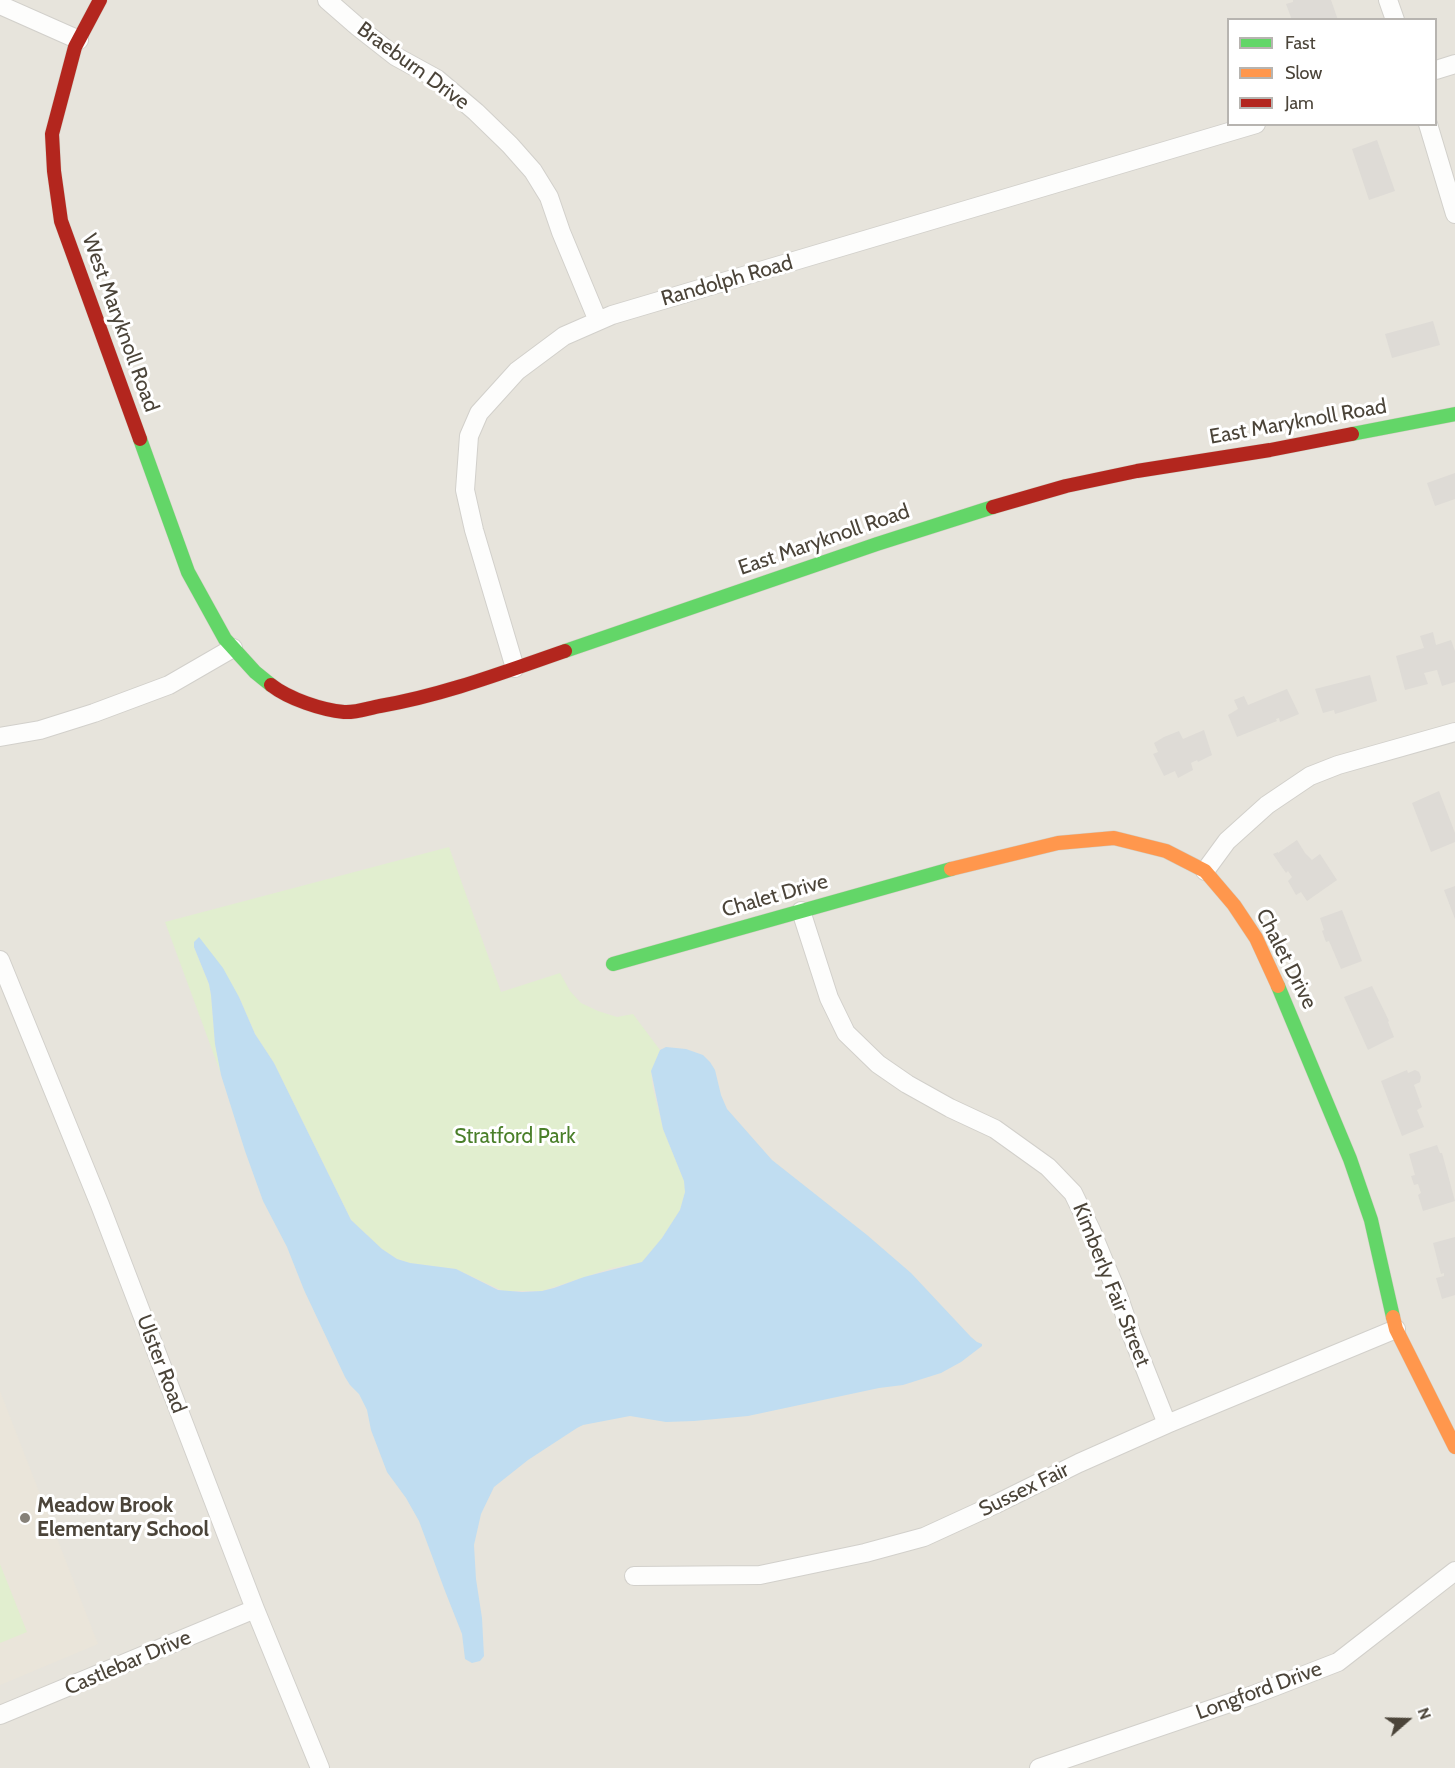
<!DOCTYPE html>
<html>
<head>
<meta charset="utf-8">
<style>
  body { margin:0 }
  #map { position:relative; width:1455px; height:1768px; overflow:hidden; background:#f4f2ee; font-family:Cabin,sans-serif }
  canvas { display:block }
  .legend { position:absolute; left:1227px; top:18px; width:210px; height:108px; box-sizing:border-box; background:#fff; border:2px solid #b7b4b0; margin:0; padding:8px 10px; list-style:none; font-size:18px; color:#4b4439 }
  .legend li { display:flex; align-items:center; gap:12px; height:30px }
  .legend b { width:30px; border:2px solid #b7b4b0 }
  .north { position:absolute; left:1377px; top:1690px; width:60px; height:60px; -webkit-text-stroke:4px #fff; paint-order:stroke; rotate:70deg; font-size:16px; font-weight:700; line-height:24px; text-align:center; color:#4b4439 }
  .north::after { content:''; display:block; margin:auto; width:21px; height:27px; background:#4b4439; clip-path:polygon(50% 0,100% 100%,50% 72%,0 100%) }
</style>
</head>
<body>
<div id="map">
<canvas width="1455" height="1768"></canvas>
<ul class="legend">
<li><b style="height:8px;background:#63d668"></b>Fast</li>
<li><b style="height:8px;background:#ff974d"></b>Slow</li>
<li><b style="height:8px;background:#b3261e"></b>Jam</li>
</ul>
<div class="north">N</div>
</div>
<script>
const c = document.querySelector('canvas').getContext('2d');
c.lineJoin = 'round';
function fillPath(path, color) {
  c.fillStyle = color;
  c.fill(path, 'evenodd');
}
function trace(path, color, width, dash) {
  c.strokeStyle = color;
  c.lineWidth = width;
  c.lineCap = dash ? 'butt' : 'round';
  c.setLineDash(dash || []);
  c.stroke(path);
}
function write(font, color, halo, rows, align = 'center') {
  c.font = font + ' Cabin,sans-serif';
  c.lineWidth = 6;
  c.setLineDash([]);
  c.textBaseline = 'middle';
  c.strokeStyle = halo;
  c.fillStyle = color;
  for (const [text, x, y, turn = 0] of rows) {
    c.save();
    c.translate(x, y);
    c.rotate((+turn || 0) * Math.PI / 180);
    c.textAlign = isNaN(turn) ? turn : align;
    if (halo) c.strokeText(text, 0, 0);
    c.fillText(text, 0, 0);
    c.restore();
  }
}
const residential = new Path2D(`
  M 0,0 L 1455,0 L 1455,1768 L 0,1768 ZM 1228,20 L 1436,20 L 1436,124 L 1228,124 Z`);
const education = new Path2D(`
  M 0,1391 L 98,1644 L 0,1685 Z`);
const green = new Path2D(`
  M 449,847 L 501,992 L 560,973 L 570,991 L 581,1003 L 598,1011 L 617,1017 L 633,1014 L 660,1050 L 651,1072 L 653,1088 L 663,1129 L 684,1181 L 685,1192 L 680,1210 L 662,1238 L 642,1262 L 635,1264 L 612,1268 L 542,1291 L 503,1291 L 456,1269 L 410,1263 L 397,1259 L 382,1249 L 351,1220 L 274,1063 L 255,1034 L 239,997 L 194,947 L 209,984 L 211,995 L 215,1044 L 221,1074 L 165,922 Z
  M 0,1564 L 27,1632 L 0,1643 Z`);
const water = new Path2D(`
  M 199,937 L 223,968 L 239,997 L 255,1034 L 274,1063 L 351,1220 L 382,1249 L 397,1259 L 410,1263 L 456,1269 L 498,1290 L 522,1292 L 542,1291 L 554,1288 L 584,1277 L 642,1262 L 662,1238 L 680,1210 L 685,1192 L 684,1181 L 663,1129 L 651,1071 L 660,1050 L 666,1047 L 686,1049 L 703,1055 L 710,1062 L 715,1070 L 721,1095 L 727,1109 L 772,1160 L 867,1235 L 911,1273 L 971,1337 L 977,1342 L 982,1344 L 982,1346 L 961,1362 L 941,1373 L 903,1385 L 879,1388 L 748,1416 L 694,1421 L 666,1422 L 630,1416 L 583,1425 L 577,1428 L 528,1460 L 494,1487 L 481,1514 L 474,1545 L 476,1579 L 482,1618 L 484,1656 L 480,1661 L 472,1663 L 465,1659 L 462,1634 L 445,1591 L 419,1521 L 406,1498 L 387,1472 L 371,1430 L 367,1410 L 359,1394 L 350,1385 L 345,1377 L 304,1290 L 287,1247 L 263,1201 L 245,1151 L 221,1075 L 215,1044 L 211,995 L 209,984 L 194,947 L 194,942 Z`);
const building = new Path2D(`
  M 1293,0 L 1331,0 L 1338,20 L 1292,20 L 1286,4 L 1293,2 Z
  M 1377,140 L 1395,191 L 1369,200 L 1352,149 Z
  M 1433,321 L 1440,345 L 1392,358 L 1385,334 Z
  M 1455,473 L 1455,499 L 1435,506 L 1427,483 Z
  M 1433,632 L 1436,645 L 1451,640 L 1455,651 L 1455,682 L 1442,686 L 1437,670 L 1424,673 L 1428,684 L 1405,690 L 1396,656 L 1424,648 L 1420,636 Z
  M 1370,675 L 1377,701 L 1335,714 L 1334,710 L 1323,713 L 1315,689 Z
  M 1287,689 L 1299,714 L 1280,722 L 1279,718 L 1276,719 L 1277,721 L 1237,737 L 1228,715 L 1238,709 L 1234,700 L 1244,696 L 1248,705 Z
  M 1204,730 L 1212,755 L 1198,762 L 1197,760 L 1191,763 L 1193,770 L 1178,778 L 1175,771 L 1164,776 L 1153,754 L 1158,752 L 1154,743 L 1164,737 L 1179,731 L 1183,739 Z
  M 1439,791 L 1455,833 L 1455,842 L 1431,852 L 1412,803 Z
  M 1297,840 L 1305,853 L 1312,860 L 1320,854 L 1337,880 L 1307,901 L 1301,892 L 1296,895 L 1288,881 L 1292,877 L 1288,871 L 1286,873 L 1273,854 L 1278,852 L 1278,853 Z
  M 1455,886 L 1455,919 L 1444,890 Z
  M 1342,910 L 1362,961 L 1341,969 L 1329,941 L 1326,942 L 1322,931 L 1324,930 L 1320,918 Z
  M 1372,986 L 1389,1021 L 1388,1022 L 1394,1037 L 1368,1050 L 1344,997 Z
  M 1407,1070 L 1408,1073 L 1415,1070 L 1419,1072 L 1421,1077 L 1420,1082 L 1414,1085 L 1422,1107 L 1417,1110 L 1424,1127 L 1402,1136 L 1381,1081 Z
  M 1437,1145 L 1440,1153 L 1442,1153 L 1455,1201 L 1423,1211 L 1418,1195 L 1421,1193 L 1418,1184 L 1414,1185 L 1411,1176 L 1415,1175 L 1409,1154 Z
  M 1455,1237 L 1455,1295 L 1442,1299 L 1436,1278 L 1444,1276 L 1444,1273 L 1441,1274 L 1433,1243 Z`);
const street = new Path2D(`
  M 327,0 L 358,27 L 395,56 L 437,79 L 476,112 L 510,145 L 533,171 L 549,197 L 561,232 L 598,321
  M 1388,0 L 1395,20
  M 0,5 L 79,40
  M 1436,70 L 1455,64
  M 1428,124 L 1455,214
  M 515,668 L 474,530 L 465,490 L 469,436 L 479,413 L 517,371 L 564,336 L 612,315 L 1256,124
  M 0,737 L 40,730 L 94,713 L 169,685 L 233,648
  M 1205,871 L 1227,841 L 1267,805 L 1310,776 L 1338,765 L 1455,732
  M 801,911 L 829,998 L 846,1033 L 878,1064 L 907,1084 L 950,1108 L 995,1129 L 1048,1167 L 1073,1193 L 1091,1230 L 1118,1295 L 1132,1336 L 1167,1424
  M 0,960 L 100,1205 L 255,1609 L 320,1768
  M 634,1576 L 760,1575 L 865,1553 L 924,1537 L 996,1504 L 1079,1463 L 1167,1424 L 1396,1329
  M 0,1715 L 255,1609
  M 1039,1768 L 1253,1695 L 1338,1662 L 1455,1571`);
const fast = new Path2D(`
  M 1352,434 L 1455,414
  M 140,439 L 188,572 L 225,639 L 255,672 L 271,685
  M 565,651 L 877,544 L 993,507
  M 613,964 L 951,869
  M 1278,986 L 1350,1159 L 1371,1220 L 1393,1317`);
const slow = new Path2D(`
  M 951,869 L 1058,843 L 1114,838 L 1166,851 L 1205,871 L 1234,905 L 1256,938 L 1278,986
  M 1393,1317 L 1396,1329 L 1455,1447`);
const jam = new Path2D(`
  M 100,0 L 75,47 L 52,134 L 54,171 L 61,221 L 140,439
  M 993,507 L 1066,486 L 1137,471 L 1270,450 L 1352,434
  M 271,685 C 289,699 322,710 344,712 C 355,713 369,708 380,706 C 444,695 504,672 565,651`);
const markers = [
  [25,1518,6,"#868178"]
];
const streetNames = [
  ["Braeburn Drive",413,66,36],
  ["Randolph Road",727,281,-16],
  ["West Maryknoll Road",120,323,70],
  ["East Maryknoll Road",1298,422,-10],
  ["East Maryknoll Road",824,540,-19],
  ["Chalet Drive",775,896,-16],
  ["Chalet Drive",1286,959,63],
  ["Kimberly Fair Street",1111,1285,68],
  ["Ulster Road",161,1364,69],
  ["Sussex Fair",1024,1490,-26],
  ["Castlebar Drive",128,1663,-23],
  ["Longford Drive",1259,1691,-20]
];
const parkNames = [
  ["Stratford Park",515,1137]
];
const poiNames = [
  ["Meadow Brook",37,1506],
  ["Elementary School",37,1530]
];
fillPath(residential, '#e7e4dc');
fillPath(education, '#eae5da');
fillPath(green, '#e1eecf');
fillPath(water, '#c0ddf1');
fillPath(building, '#dedbd6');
trace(street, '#d2d0cb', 20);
trace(fast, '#d3cfc5', 15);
trace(slow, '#d3cfc5', 15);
trace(jam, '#d3cfc5', 15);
trace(street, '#fdfdfc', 18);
trace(fast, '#63d668', 14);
trace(slow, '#ff974d', 14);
trace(jam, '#b3261e', 14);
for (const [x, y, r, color] of markers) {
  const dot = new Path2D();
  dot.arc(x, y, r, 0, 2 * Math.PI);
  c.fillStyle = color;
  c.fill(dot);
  trace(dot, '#fff', 2);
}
write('21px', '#4b4439', '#fff', streetNames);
write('21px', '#4a7f2a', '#fff', parkNames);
write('bold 21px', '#4b4439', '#fff', poiNames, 'left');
</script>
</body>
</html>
